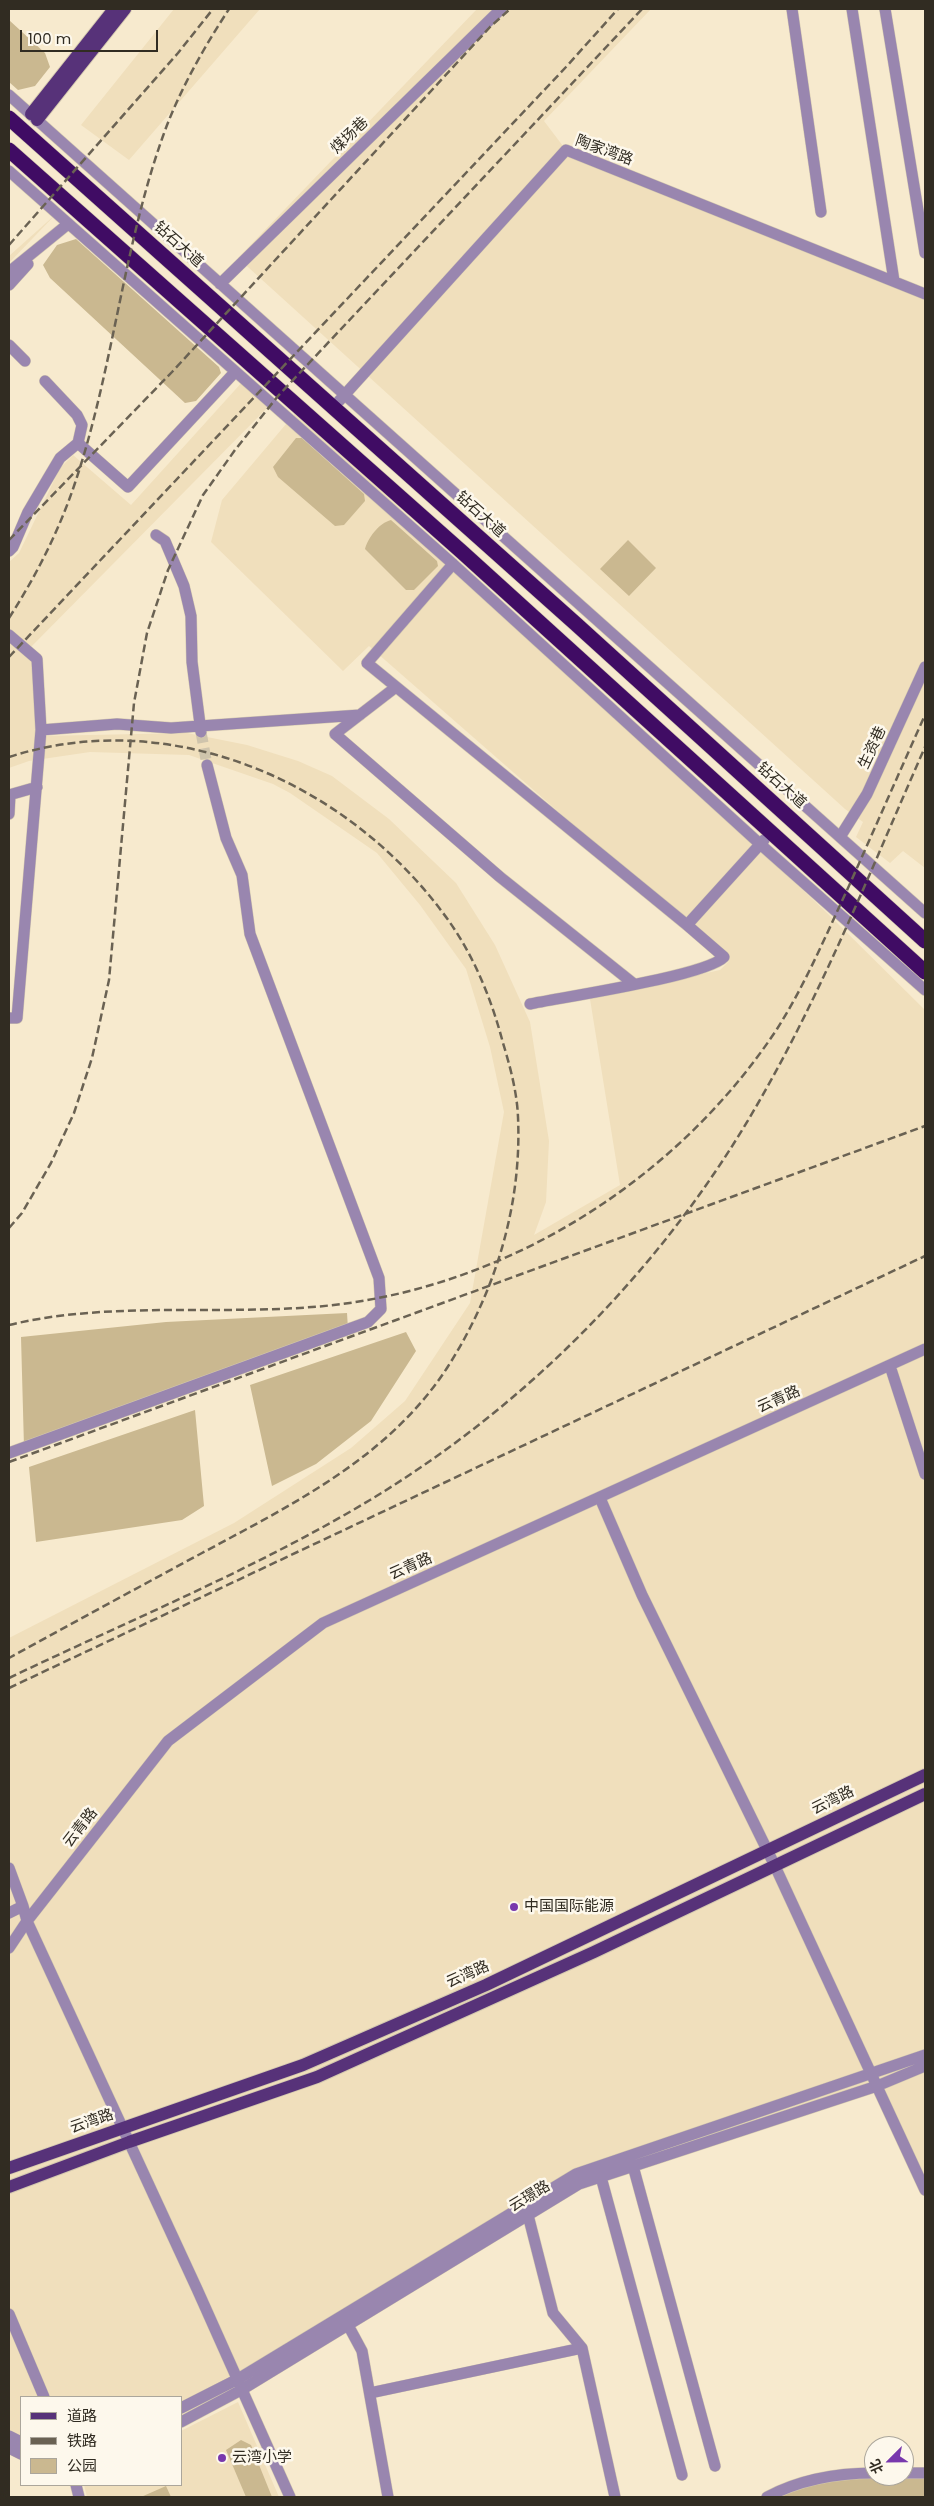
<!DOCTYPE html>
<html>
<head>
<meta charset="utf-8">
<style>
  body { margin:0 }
  #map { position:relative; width:934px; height:2506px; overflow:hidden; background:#f7eace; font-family:Poppins,"Noto Sans SC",sans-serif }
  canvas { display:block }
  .frame { position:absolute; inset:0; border:10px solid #312c22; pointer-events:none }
  .legend { position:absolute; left:20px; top:2396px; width:162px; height:90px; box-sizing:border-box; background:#fdf8ec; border:1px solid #aba69b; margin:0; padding:6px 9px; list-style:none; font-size:15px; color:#312c22 }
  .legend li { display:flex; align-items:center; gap:10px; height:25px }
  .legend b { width:25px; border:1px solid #aba69b }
  .north { position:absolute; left:864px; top:2436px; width:50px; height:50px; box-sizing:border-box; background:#fdf8ec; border:1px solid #aba69b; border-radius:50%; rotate:247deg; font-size:14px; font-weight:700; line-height:20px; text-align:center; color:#312c22 }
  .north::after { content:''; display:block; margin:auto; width:18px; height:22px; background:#7838ad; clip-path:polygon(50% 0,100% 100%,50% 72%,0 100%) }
  .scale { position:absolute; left:20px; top:30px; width:138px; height:22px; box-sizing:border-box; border:2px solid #312c22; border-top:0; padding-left:6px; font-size:15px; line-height:18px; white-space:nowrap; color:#312c22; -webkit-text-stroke:4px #fdf8ec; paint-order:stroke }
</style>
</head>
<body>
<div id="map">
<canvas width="934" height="2506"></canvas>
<div class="frame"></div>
<ul class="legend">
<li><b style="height:6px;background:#573279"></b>道路</li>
<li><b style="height:6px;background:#6a6253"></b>铁路</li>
<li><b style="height:14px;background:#cab890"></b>公园</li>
</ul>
<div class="north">北</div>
<div class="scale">100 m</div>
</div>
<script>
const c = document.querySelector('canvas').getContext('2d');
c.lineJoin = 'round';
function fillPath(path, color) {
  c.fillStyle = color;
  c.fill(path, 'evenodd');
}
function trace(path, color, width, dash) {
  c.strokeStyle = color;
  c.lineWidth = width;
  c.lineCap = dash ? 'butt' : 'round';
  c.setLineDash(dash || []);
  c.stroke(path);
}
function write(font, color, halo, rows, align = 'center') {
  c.font = font + ' Poppins,"Noto Sans SC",sans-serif';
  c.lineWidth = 5;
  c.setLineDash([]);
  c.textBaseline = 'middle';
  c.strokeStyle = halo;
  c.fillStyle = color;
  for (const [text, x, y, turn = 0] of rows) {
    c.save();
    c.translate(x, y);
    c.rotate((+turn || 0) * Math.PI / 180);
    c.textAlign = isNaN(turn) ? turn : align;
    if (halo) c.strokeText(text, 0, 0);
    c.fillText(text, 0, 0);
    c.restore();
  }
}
const built = new Path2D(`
  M 174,9 L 260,9 L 129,160 L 81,125 Z
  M 477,9 L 651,9 L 544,121 L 566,150 L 925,294 L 925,868 L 903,851 L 890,863 L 856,837 L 863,822 L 845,809 L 238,258 Z
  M 56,214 L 9,263 L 9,256 Z
  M 244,380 L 271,404 L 28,650 L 37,659 L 41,736 L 187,733 L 247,745 L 298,761 L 332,776 L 389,819 L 456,883 L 495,945 L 530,1022 L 549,1141 L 546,1202 L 534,1235 L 620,1185 L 590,999 L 720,970 L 729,961 L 369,646 L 343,671 L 211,542 L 222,500 L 297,411 L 826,912 L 925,1010 L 925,2190 L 877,2086 L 579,2184 L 181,2422 L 181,2397 L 21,2397 L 21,2454 L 9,2448 L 9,1638 L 234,1523 L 351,1448 L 405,1401 L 470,1303 L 504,1112 L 490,1047 L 466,969 L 420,905 L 377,853 L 290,793 L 273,784 L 189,755 L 90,752 L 29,761 L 9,768 L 9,562 L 19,553 L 60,468 L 73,455 L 131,505 Z
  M 238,2402 L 279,2497 L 87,2497 L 84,2485 L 181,2485 L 181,2431 Z`);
const green = new Path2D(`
  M 9,20 L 45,53 L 50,67 L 35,86 L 18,90 L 9,82 Z
  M 76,239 L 219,367 L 221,373 L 196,401 L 185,403 L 50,278 L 43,265 L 57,245 Z
  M 296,438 L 302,438 L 364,494 L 365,501 L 344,525 L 335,526 L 278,477 L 273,467 Z
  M 391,520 L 437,561 L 438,566 L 414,590 L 406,590 L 365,549 C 368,538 379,523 391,520 Z
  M 628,540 L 656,568 L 629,596 L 600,569 Z
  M 347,1313 L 348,1329 L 24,1447 L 21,1337 L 166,1322 Z
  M 406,1332 L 416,1351 L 371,1421 L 316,1464 L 272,1486 L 250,1385 Z
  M 195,1410 L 204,1506 L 182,1520 L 36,1542 L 29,1467 Z
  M 241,2440 L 251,2445 L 272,2497 L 246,2497 L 226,2450 Z
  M 839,2473 L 904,2476 L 925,2473 L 925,2497 L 767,2497 Z
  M 166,2486 L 171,2497 L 141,2497 Z`);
const minorTunnel = new Path2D(`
  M 201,732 L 207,765`);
const minor = new Path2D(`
  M 792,9 L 821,212
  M 852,9 L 894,281
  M 885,9 L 925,253
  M 9,95 L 925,913
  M 9,171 L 453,564 L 760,844 L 925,990
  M 9,272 L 68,224
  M 220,284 L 501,9
  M 9,285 L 28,264
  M 9,345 L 25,361
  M 339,401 L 566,150 L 925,294
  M 78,443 L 128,487 L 235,372
  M 156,535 L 165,541 L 184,586 L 191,616 L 192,662 L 201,732
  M 9,551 L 13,547 L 28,512 L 60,458 L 78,443 L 82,425 L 77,415 L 45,381
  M 453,564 L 367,663 L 687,925 L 764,840
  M 9,635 L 37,659 L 41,730 L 117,724 L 171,728 L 360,715
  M 396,687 L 335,734 L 500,877 L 634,984
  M 9,795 L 37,787
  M 9,814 L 10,795
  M 840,837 L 867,794 L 925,667
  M 530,1004 C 564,997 706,976 724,957 L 687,925
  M 9,1018 L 17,1018 L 41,730
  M 890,1366 L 925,1474
  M 9,1453 L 368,1322 L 381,1309 L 379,1278 L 250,934 L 242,875 L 226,838 L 207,765
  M 600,1498 L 642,1595 L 774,1864 L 925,2190
  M 9,1868 L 23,1906
  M 9,1913 L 23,1906 L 27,1921 L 197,2289 L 290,2497
  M 9,1948 L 27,1921 L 168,1741 L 323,1623 L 925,1349
  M 633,2166 L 715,2466
  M 601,2177 L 682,2475
  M 9,2314 L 44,2397
  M 348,2325 L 362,2351 L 388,2497
  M 582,2348 L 615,2497
  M 370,2393 L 582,2348 L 553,2313 L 528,2215
  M 181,2408 L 238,2379 L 576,2174 L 925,2055
  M 181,2422 L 243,2389 L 579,2184 L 877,2086 L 925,2066
  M 9,2436 L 21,2442
  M 9,2448 L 21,2454
  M 904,2473 L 925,2473
  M 76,2485 L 79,2497
  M 767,2497 C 801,2479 836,2473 874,2473`);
const major = new Path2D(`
  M 31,114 L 114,9
  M 37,120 L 125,9
  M 9,2168 L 303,2065 L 486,1985 L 925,1775
  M 9,2187 L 129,2142 L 317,2077 L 594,1952 L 925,1794`);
const highway = new Path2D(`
  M 9,118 L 576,624 L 925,941
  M 9,150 L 462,552 L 925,972`);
const rail = new Path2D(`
  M 9,245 L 178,53 L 213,9
  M 9,540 L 172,372 L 490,27 L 510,9
  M 9,618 C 36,576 59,531 75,483 C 113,370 123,248 163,136 C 179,91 203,49 229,9
  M 9,657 L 566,67 L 618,9
  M 9,757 C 170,705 345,781 443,913 C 472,951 491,997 503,1043 C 510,1066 517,1092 518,1117 C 522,1206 495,1293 447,1368 C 388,1458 293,1504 202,1553 C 137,1588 73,1623 9,1658
  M 9,1228 L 22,1213 L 51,1163 L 74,1113 L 92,1058 L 109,980 L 134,703 L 147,633 L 168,570 L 203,495 L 235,450 L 278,396 L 642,9
  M 9,1325 C 117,1299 232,1318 342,1304 C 517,1281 680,1176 777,1029 C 805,985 826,935 848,888 C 874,830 899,773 925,715
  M 9,1462 L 925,1126
  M 9,1678 C 128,1621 257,1568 370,1500 C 529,1404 665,1265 757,1105 C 823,991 872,867 925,747
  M 9,1688 L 925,1256`);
const markers = [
  [514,1907,5,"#7838ad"],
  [222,2458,5,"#7838ad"]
];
const streetNames = [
  ["煤场巷",350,136,-44],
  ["陶家湾路",604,151,20],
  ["钻石大道",178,245,42],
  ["钻石大道",480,515,42],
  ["生资巷",873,748,-65],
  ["钻石大道",781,786,42],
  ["云青路",779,1400,-24],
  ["云青路",411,1567,-24],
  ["云湾路",833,1801,-26],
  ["云青路",81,1828,-52],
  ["云湾路",468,1975,-24],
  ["云湾路",92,2122,-19],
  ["云璟路",530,2197,-31]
];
const poiNames = [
  ["中国国际能源",524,1907],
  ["云湾小学",232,2458]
];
fillPath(built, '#f0dfbc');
fillPath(green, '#cab890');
trace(minorTunnel, '#cfc4ac', 11, [11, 5.5]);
trace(minor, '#d3c8af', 12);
trace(major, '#d3c8af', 14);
trace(highway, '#d3c8af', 16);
trace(minor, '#9986af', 11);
trace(major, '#573279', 12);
trace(highway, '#400c64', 15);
trace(rail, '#6a6253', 2.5, [8, 4]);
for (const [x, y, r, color] of markers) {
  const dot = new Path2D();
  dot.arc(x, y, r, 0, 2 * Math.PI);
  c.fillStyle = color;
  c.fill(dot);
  trace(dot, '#fdf8ec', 2);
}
write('15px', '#312c22', '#fdf8ec', streetNames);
write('15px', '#312c22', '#fdf8ec', poiNames, 'left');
</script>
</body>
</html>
